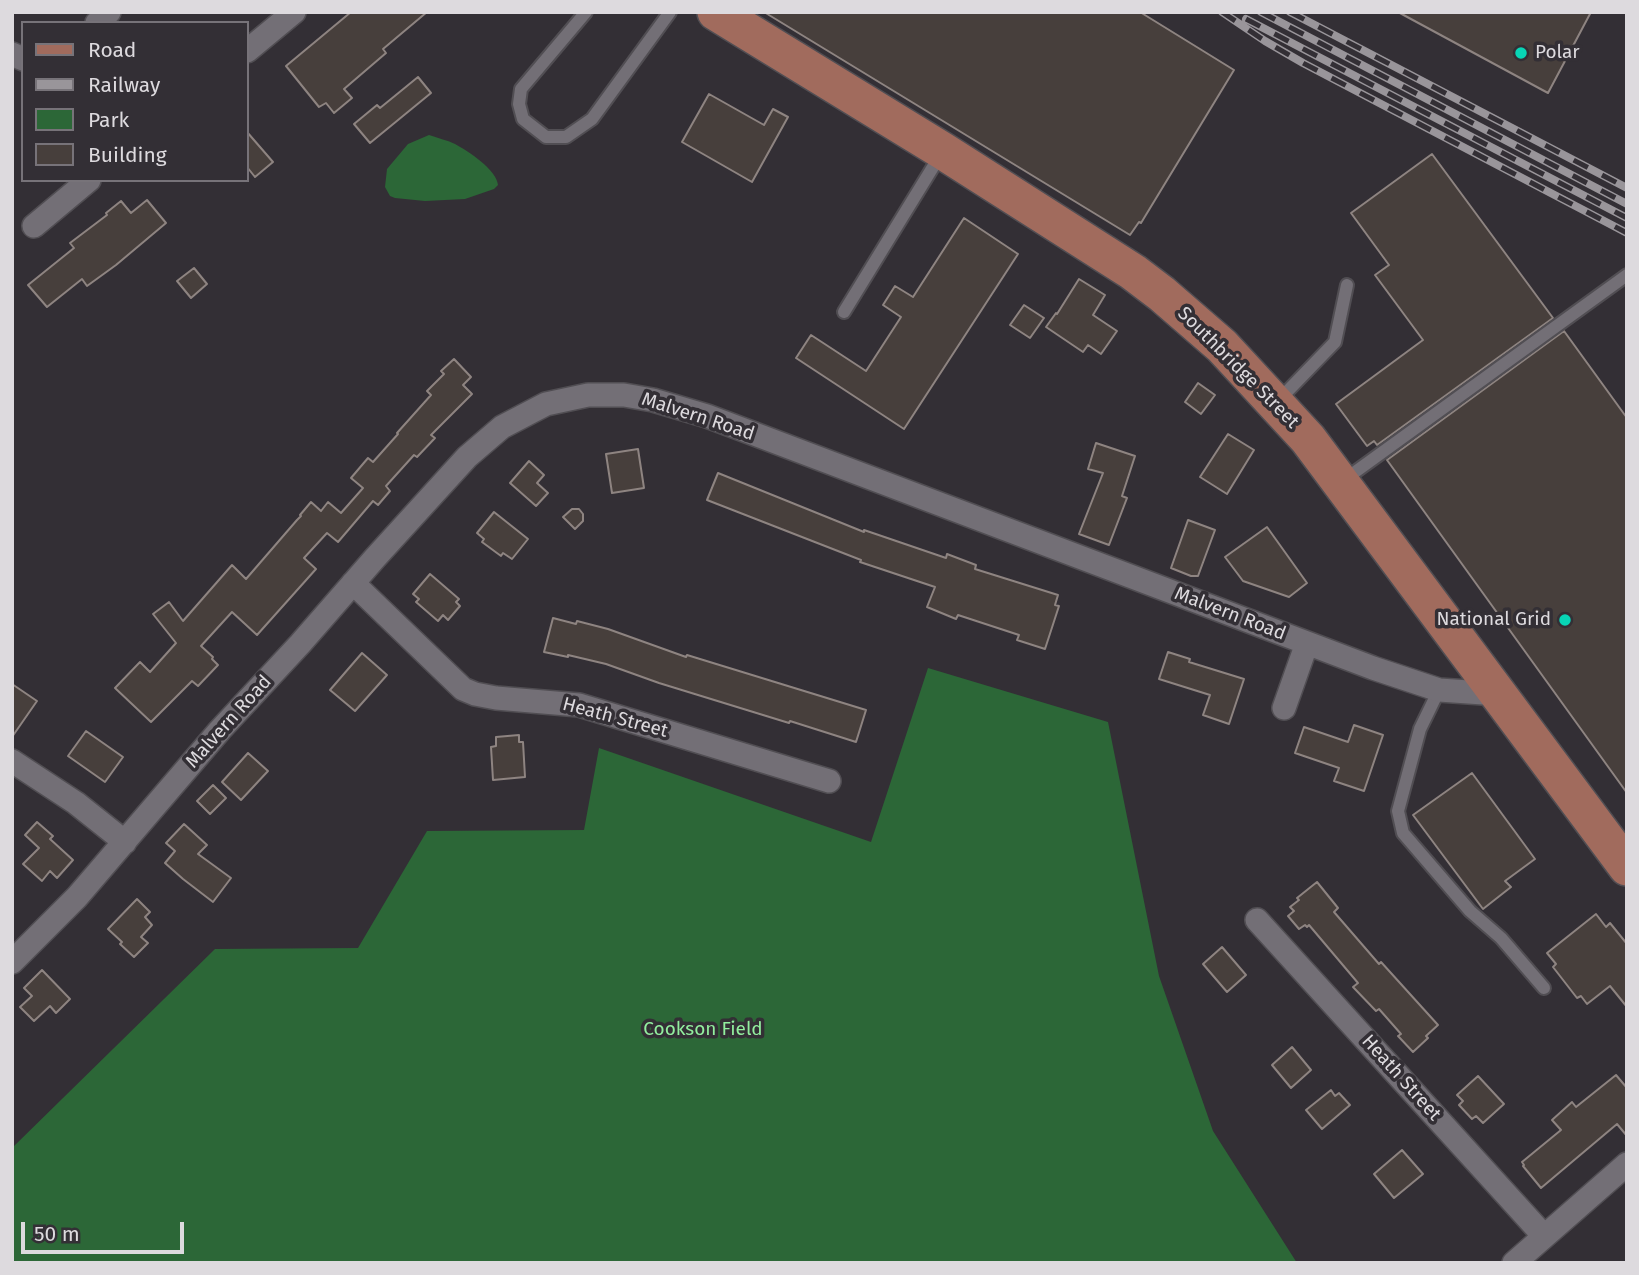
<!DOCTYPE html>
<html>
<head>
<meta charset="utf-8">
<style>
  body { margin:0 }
  #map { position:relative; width:1639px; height:1275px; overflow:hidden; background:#332f35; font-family:"Fira Sans",sans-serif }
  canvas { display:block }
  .frame { position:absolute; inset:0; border:14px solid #dddade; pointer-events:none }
  .legend { position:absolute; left:21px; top:21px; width:228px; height:161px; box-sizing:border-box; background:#332f35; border:2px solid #777379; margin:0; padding:9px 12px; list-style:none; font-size:21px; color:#dddade }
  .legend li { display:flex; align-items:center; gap:14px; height:35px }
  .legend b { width:35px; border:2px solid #777379 }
  .scale { position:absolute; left:21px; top:1222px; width:163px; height:32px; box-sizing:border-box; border:4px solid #dddade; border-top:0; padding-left:9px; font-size:21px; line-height:24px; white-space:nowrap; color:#dddade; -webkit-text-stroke:5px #332f35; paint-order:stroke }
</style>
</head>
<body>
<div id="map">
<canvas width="1639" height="1275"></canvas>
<div class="frame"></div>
<ul class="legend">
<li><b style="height:9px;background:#a16b5d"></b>Road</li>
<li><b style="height:9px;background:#99959a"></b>Railway</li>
<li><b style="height:19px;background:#2c6737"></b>Park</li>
<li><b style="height:19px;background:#473f3c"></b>Building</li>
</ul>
<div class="scale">50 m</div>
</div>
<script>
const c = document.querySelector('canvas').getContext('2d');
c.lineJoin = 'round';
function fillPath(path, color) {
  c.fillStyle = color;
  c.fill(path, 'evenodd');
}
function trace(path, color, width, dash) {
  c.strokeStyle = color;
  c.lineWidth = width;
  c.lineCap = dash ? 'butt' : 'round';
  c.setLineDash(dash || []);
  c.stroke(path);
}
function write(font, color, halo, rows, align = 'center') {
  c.font = font + ' "Fira Sans",sans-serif';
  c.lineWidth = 7;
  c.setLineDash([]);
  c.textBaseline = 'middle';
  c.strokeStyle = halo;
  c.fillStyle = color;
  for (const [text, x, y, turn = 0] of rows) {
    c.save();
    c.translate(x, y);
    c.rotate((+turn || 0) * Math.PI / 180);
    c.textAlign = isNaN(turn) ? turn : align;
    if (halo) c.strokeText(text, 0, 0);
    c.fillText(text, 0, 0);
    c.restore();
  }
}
const green = new Path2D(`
  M 429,135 C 437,138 447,140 455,144 C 468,151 497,170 498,185 L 494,189 L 465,199 L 425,201 L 395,198 L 390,196 L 385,187 L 387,169 L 408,144 Z
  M 928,668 L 1108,722 L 1159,976 L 1213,1131 L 1297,1263 L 12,1263 L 12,1148 L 215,949 L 358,948 L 427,831 L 584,830 L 599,748 L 871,842 Z`);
const building = new Path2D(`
  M 351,12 L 427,12 L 383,49 L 386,53 L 344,89 L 352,98 L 334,113 L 326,103 L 319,107 L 286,66 Z
  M 764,12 L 1140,12 L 1234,70 L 1141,223 L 1139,222 L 1130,235 Z
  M 1398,12 L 1591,12 L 1548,93 Z
  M 418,77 L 431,93 L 370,143 L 354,124 L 377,105 L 380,108 Z
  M 709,94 L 764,125 L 773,109 L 788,117 L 752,182 L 682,142 Z
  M 247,132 L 273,162 L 255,177 L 247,167 Z
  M 1432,154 L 1553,318 L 1377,445 L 1374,441 L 1367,446 L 1336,404 L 1423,340 L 1375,275 L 1389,265 L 1351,213 Z
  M 147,200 L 166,223 L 116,265 L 87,286 L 82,279 L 47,307 L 28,285 L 74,248 L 70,243 L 107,215 L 106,213 L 121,201 L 131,213 Z
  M 964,218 L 1018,254 L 904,429 L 796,358 L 811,335 L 866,371 L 901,317 L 883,305 L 895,286 L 913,297 Z
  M 194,268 L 207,284 L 191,298 L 177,281 Z
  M 1079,279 L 1105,295 L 1093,315 L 1117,331 L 1101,354 L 1088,345 L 1083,352 L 1046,327 L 1056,313 L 1057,314 Z
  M 1024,305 L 1044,318 L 1030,338 L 1010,325 Z
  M 1564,331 L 1627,418 L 1627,793 L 1387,460 Z
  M 454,359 L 471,377 L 463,385 L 472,394 L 431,435 L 435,438 L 417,457 L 414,455 L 386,486 L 390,491 L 378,505 L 373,501 L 338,542 L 327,533 L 304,558 L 316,569 L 257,635 L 232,612 L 201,646 L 213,657 L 212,659 L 218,665 L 198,686 L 192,681 L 151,722 L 115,688 L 140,662 L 150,672 L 176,643 L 153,614 L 169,602 L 183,621 L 232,565 L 246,579 L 297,520 L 301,516 L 300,515 L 311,502 L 321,511 L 328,502 L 341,513 L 363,488 L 351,478 L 368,458 L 373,462 L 398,434 L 397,433 L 431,395 L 427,391 L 444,374 L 441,371 Z
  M 1198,383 L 1215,395 L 1201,414 L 1185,402 Z
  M 1228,434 L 1254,450 L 1227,494 L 1200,477 Z
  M 1096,443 L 1135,456 L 1122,496 L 1127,498 L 1109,545 L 1079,534 L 1103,473 L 1088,469 Z
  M 638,449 L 644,488 L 612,493 L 606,454 Z
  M 529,461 L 544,475 L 537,483 L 548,493 L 536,506 L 510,483 Z
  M 718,473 L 864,532 L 864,530 L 946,558 L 947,554 L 976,565 L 975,569 L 1058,595 L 1055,605 L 1059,606 L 1045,649 L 1017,640 L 1019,635 L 958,615 L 956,619 L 927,607 L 935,587 L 860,562 L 861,560 L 707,500 Z
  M 572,509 L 579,509 L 583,514 L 583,521 L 575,529 L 563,517 Z
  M 494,512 L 528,539 L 512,559 L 503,553 L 501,556 L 482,542 L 484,539 L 477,533 Z
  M 1188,520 L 1215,530 L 1198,576 L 1191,576 L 1171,568 Z
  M 1267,527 L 1307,583 L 1289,597 L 1243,581 L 1225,557 Z
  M 430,574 L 459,599 L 456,602 L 460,606 L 448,620 L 443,615 L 438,621 L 416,602 L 419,599 L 413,594 Z
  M 553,618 L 576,624 L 577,621 L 608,629 L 686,657 L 687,655 L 866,710 L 856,742 L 790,721 L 789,723 L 659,683 L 606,664 L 568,655 L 568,657 L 544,652 Z
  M 1168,652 L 1190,659 L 1189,662 L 1244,679 L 1229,724 L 1203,715 L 1210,695 L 1159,679 Z
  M 362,653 L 387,675 L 355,711 L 330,690 Z
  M 12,684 L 37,701 L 12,737 Z
  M 1354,725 L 1383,735 L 1364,791 L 1334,781 L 1339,768 L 1295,753 L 1304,727 L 1348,742 Z
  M 86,731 L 123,757 L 105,782 L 68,756 Z
  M 519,735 L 519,742 L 523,742 L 525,777 L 493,780 L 491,747 L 496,746 L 496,737 Z
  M 248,753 L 268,771 L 241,800 L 222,782 Z
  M 1472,773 L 1535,859 L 1505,881 L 1511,887 L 1483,909 L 1413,815 Z
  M 213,785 L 226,798 L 210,814 L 197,801 Z
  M 37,822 L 53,836 L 50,839 L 73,860 L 57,878 L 50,871 L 42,881 L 23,864 L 39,848 L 25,835 Z
  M 184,824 L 207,845 L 198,854 L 231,878 L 213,902 L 183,879 L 165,863 L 175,851 L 166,843 Z
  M 1317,882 L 1338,908 L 1334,912 L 1379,964 L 1381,962 L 1438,1025 L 1426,1036 L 1428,1038 L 1413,1052 L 1398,1036 L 1401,1034 L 1379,1009 L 1376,1011 L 1353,987 L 1358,983 L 1309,925 L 1307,927 L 1305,925 L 1299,929 L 1288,916 L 1294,911 L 1290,907 L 1299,900 L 1297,898 Z
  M 137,899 L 150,912 L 145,917 L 152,925 L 141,937 L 148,943 L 134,957 L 120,944 L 122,942 L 108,929 Z
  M 1596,914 L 1606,927 L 1610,923 L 1627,944 L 1627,1007 L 1610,986 L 1587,1004 L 1581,996 L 1577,998 L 1553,967 L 1556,964 L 1547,953 Z
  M 1222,947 L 1246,975 L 1227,992 L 1203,964 Z
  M 42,970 L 70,999 L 56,1013 L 50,1006 L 34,1021 L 20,1007 L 32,996 L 24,988 Z
  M 1292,1047 L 1311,1070 L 1291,1088 L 1272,1065 Z
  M 1616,1075 L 1627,1088 L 1627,1136 L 1617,1124 L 1541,1188 L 1523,1166 L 1524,1165 L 1522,1162 L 1561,1130 L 1552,1120 L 1572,1102 L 1576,1107 Z
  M 1478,1076 L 1504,1104 L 1483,1123 L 1476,1116 L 1472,1119 L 1459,1105 L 1463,1101 L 1457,1095 Z
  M 1331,1090 L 1335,1096 L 1339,1093 L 1350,1105 L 1322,1129 L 1306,1110 Z
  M 1402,1150 L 1423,1174 L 1394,1198 L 1374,1174 Z`);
const lane = new Path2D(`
  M 586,12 L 521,89 L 519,104 L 523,119 L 546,137 L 566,137 L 592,119 L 670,12
  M 844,312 L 941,154
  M 1278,401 L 1335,342 L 1347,285
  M 1344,480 L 1627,275
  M 1439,690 L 1420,729 L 1398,811 L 1403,833 L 1470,911 L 1501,938 L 1544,988`);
const street = new Path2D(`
  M 97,23 L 109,12
  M 247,51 L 294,12
  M 12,54 L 23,59
  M 34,226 L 89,180
  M 353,583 L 463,689 L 475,694 L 496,698 L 579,705 L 829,781
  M 1284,708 L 1307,643
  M 12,761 L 76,803 L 125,842
  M 1257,920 L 1544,1236
  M 12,962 L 77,897 L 220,730 L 300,644 L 375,558 L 467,457 L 502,427 L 546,404 L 588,395 L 624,395 L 653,400 L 707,416 L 1373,668 L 1439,690 L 1498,694
  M 1514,1263 L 1627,1164`);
const primary = new Path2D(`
  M 716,12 L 943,151 L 1133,272 L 1162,294 L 1222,346 L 1308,439 L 1627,867`);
const rail = new Path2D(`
  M 1222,12 L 1265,41 L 1303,63 L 1627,233
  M 1261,12 L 1627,204
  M 1290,12 L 1627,188
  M 1246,19 L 1627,218`);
const markers = [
  [1521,53,7,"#08d5b5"],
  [1565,620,7,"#08d5b5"]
];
const poiNames = [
  ["Polar",1535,53],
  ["National Grid",1551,620,"right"]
];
const streetNames = [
  ["Southbridge Street",1238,368,45],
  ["Malvern Road",698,417,18],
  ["Malvern Road",1230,614,21],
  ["Heath Street",615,718,15],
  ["Malvern Road",229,722,-48],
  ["Heath Street",1401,1078,48]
];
const parkNames = [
  ["Cookson Field",703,1030]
];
fillPath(green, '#2c6737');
fillPath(building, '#473f3c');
trace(building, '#8e8481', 2);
trace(lane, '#514e53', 16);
trace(street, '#514e53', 26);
trace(primary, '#514e53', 40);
trace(lane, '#736f76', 12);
trace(street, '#736f76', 23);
trace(primary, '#a16b5d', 37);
trace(rail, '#99959a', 8);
trace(rail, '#332f35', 5, [16]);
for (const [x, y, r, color] of markers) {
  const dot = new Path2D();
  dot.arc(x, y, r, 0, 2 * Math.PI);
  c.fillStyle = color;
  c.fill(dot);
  trace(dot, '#332f35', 2.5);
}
write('19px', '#dddade', '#332f35', poiNames, 'left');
write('19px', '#dddade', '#332f35', streetNames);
write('19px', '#92ee9e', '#332f35', parkNames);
</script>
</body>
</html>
